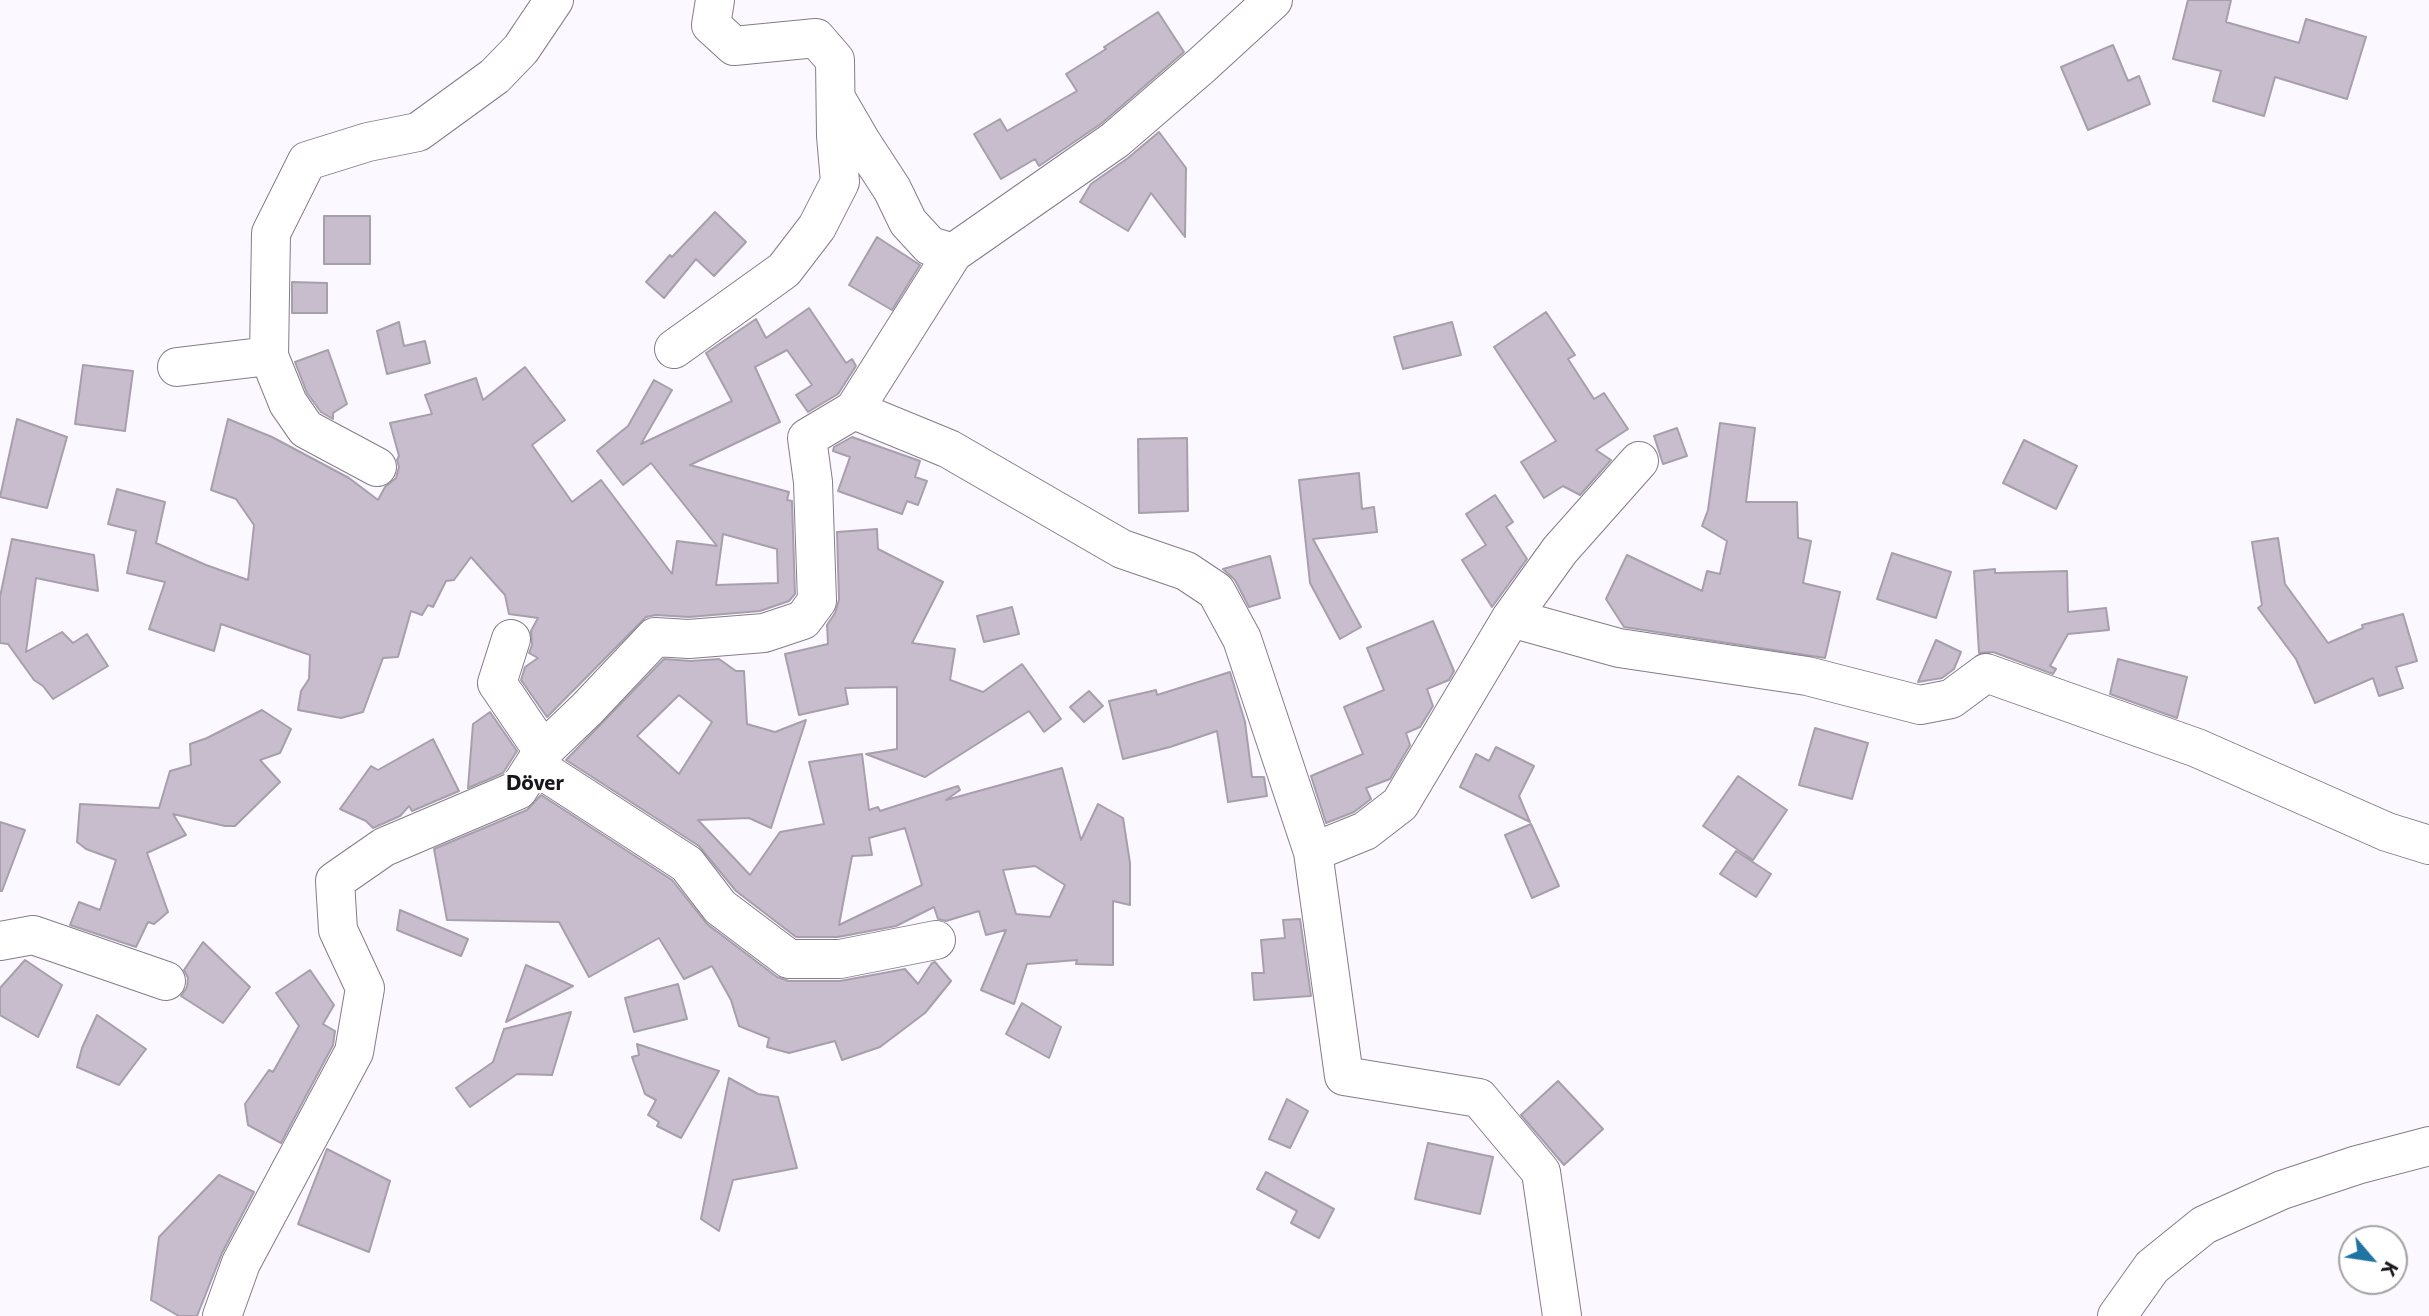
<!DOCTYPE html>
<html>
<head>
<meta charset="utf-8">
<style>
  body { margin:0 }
  #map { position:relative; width:2429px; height:1316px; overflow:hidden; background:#fcf8ff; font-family:Commissioner,sans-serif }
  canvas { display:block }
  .north { position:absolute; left:2338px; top:1225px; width:70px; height:70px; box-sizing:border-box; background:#fff; border:2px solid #a3a2a4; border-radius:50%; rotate:119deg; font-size:19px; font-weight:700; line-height:28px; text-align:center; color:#19161b }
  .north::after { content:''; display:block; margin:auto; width:24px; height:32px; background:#2074a4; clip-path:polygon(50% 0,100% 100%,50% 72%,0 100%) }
</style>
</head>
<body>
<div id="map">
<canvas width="2429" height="1316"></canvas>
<div class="north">K</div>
</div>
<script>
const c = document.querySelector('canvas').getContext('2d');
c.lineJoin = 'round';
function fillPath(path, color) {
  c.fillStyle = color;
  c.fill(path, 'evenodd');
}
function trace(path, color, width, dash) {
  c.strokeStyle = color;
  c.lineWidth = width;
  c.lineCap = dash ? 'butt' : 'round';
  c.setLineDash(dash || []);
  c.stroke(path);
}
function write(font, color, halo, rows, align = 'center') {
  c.font = font + ' Commissioner,sans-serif';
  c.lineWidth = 6;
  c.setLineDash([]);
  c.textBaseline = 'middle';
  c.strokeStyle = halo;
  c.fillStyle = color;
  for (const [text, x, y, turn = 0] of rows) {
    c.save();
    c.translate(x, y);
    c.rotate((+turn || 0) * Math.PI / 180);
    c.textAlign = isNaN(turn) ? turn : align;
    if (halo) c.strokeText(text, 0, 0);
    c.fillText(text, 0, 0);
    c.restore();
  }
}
const building = new Path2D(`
  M 2188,0 L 2231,0 L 2226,22 L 2299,43 L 2306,19 L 2366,37 L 2347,99 L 2275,77 L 2264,116 L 2213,101 L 2221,71 L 2173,59 Z
  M 1158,12 L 1184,52 L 1102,123 L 1039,166 L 1035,159 L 1001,179 L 974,134 L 1000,119 L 1007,131 L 1077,91 L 1066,74 L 1106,49 L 1104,47 Z
  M 2113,45 L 2128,81 L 2139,76 L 2150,104 L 2088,130 L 2061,67 Z
  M 1159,132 L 1186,168 L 1185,237 L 1151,193 L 1128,231 L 1080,202 L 1091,184 L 1128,158 Z
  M 715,212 L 746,242 L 714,276 L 696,259 L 664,298 L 646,282 L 670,255 L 672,257 Z
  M 324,216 L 370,216 L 370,264 L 324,264 Z
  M 877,237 L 920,265 L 892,310 L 849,285 Z
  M 292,282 L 327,283 L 327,313 L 292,313 Z
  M 809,308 L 846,363 L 852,359 L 856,366 L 838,394 L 808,412 L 796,395 L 812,385 L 787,350 L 755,367 L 780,422 L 690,465 L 789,492 L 787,500 L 792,501 L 795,594 L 789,601 L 760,611 L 689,617 L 656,615 L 646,617 L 547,717 L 521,680 L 525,667 L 538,658 L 529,653 L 532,645 L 531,631 L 538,618 L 509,614 L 505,595 L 471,557 L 454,580 L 446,581 L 433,607 L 428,605 L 422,615 L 411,611 L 398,657 L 383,658 L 363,712 L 341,718 L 298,710 L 301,691 L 309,679 L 310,655 L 221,624 L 214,651 L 149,629 L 165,582 L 127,573 L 136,531 L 108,524 L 117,489 L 165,502 L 156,543 L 206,565 L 248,580 L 254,525 L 236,499 L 211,490 L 228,419 L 272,437 L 349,478 L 378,500 L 385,487 L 396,478 L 399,467 L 397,460 L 399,456 L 390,423 L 432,414 L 425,395 L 476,378 L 483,400 L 525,367 L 565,420 L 532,445 L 572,502 L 601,480 L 672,574 L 677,541 L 717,546 L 651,463 L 623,485 L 597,451 L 628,426 L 654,380 L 672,390 L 641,444 L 732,401 L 706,353 L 756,319 L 766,338 ZM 723,534 L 777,549 L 778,583 L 716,585 Z
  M 1546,312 L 1575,355 L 1568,359 L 1594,399 L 1604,393 L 1628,429 L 1596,450 L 1611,460 L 1580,495 L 1563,486 L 1544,498 L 1521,462 L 1556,441 L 1494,347 Z
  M 399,322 L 404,346 L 425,341 L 430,363 L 387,374 L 377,331 Z
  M 1452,322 L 1461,355 L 1403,369 L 1394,337 Z
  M 328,350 L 347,404 L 333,413 L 333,419 L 321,412 L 307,393 L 295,362 Z
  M 83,365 L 133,371 L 125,431 L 75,424 Z
  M 17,419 L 67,437 L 47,508 L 0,497 Z
  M 1720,423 L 1755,428 L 1746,502 L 1797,502 L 1798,538 L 1811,541 L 1803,583 L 1840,592 L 1825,658 L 1624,627 L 1606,599 L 1627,555 L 1702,591 L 1707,571 L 1720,574 L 1727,541 L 1702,526 L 1708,510 Z
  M 1677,428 L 1687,456 L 1663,464 L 1654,436 Z
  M 852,437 L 920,461 L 915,477 L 927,481 L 918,505 L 907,501 L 902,514 L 838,491 L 850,457 L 833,451 L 834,447 Z
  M 1187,438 L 1188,511 L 1139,513 L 1138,439 Z
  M 2024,440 L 2077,466 L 2056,509 L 2003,483 Z
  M 1359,473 L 1362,509 L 1374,507 L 1377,532 L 1313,539 L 1361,627 L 1340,639 L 1310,583 L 1299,480 Z
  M 1495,495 L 1513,522 L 1506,527 L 1527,559 L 1492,607 L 1462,560 L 1486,545 L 1466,514 Z
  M 877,529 L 878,549 L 943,582 L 912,643 L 955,649 L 950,680 L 983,692 L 1022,664 L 1061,719 L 1044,732 L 1029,711 L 925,777 L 866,754 L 897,749 L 897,687 L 845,688 L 848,704 L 799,715 L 785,654 L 828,644 L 827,625 L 835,613 L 839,600 L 837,532 Z
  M 2278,538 L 2285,584 L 2328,643 L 2363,628 L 2362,625 L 2403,614 L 2417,661 L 2396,667 L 2403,688 L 2379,696 L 2373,678 L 2315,703 L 2296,659 L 2258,608 L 2262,605 L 2252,542 Z
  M 12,539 L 94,555 L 98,591 L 36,578 L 26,652 L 62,632 L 73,643 L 87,634 L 108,666 L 53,699 L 43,686 L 34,680 L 8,644 L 0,643 L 0,597 Z
  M 1892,553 L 1951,572 L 1936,618 L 1877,599 Z
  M 1270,556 L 1280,598 L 1249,607 L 1235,580 L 1223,569 Z
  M 1995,569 L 1995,573 L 2067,571 L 2068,612 L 2106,608 L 2109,630 L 2068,634 L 2050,666 L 2056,669 L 2053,674 L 1993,652 L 1979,653 L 1974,571 Z
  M 1012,607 L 1019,634 L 984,642 L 977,616 Z
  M 1433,621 L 1454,671 L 1449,680 L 1427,689 L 1433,706 L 1420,727 L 1406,733 L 1410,745 L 1390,779 L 1366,788 L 1371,799 L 1354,812 L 1326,823 L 1311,776 L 1363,754 L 1344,707 L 1384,690 L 1367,648 Z
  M 1936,640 L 1961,652 L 1954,669 L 1942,678 L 1918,682 Z
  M 664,659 L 691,661 L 719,659 L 736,671 L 744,671 L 747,724 L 775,732 L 806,720 L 771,828 L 749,818 L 698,820 L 750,875 L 780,832 L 824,824 L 809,762 L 862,754 L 869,810 L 878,807 L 880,811 L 958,786 L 960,790 L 946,800 L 1062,768 L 1081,840 L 1098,804 L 1123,818 L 1130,863 L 1130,905 L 1113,901 L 1113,965 L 1076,964 L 1077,960 L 1027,964 L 1014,1004 L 981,990 L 1006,930 L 986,935 L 979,911 L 946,921 L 938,919 L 934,907 L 896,926 L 838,937 L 796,937 L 736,891 L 699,846 L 566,760 ZM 679,695 L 712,722 L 679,774 L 637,736 ZM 905,828 L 922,885 L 839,925 L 852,856 L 872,855 L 869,838 ZM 1035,866 L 1065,885 L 1050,917 L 1016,914 L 1003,870 Z
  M 2118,659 L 2187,677 L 2177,718 L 2110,694 Z
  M 1230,672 L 1245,722 L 1252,777 L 1264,777 L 1267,796 L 1228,802 L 1217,731 L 1170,747 L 1123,759 L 1109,701 L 1156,690 L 1157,695 Z
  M 1089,691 L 1103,706 L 1084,722 L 1070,707 Z
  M 262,710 L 291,729 L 280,753 L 260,760 L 280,782 L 235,826 L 225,826 L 173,814 L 186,835 L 147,853 L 168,912 L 154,924 L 148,922 L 136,947 L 70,925 L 79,902 L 100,910 L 116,860 L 86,849 L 77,842 L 80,804 L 159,808 L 170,771 L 191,765 L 190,744 L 207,738 Z
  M 490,712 L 517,751 L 503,773 L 468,788 L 473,724 Z
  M 1815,728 L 1868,743 L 1852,799 L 1799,785 Z
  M 433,739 L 459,791 L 412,811 L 409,806 L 400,816 L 373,828 L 366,821 L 340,809 L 371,766 L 378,770 Z
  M 1496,747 L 1534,766 L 1519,796 L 1530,822 L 1460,787 L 1476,754 L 1489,761 Z
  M 1738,776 L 1787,810 L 1753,860 L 1703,826 Z
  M 541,795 L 672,880 L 707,924 L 777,977 L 789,981 L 840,981 L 905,969 L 918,984 L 932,963 L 935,962 L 951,981 L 925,1013 L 880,1047 L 842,1060 L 835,1041 L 789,1053 L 767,1047 L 769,1038 L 739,1026 L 731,1000 L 712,966 L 684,979 L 659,938 L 589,977 L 559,922 L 447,920 L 434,849 L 527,810 Z
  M 0,822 L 25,830 L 2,891 L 0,891 Z
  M 1531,824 L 1559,886 L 1532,898 L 1505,835 Z
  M 1736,851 L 1771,874 L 1756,897 L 1720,874 Z
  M 400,910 L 468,939 L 461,956 L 397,930 Z
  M 1300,919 L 1311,996 L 1254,1000 L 1252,973 L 1264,973 L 1261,940 L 1285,938 L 1283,920 Z
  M 203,942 L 250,987 L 223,1023 L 181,996 L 187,987 L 188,978 L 184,970 Z
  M 25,960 L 62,985 L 38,1037 L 0,1015 L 0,988 Z
  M 526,965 L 573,986 L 506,1022 Z
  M 310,970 L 334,1005 L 323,1024 L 335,1031 L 333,1045 L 281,1143 L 248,1125 L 245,1104 L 269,1070 L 273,1072 L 299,1026 L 276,993 Z
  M 678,984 L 687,1019 L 634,1032 L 625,998 Z
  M 1022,1003 L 1061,1027 L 1049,1058 L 1006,1034 Z
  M 571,1012 L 552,1075 L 517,1074 L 470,1107 L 456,1088 L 493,1062 L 504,1029 Z
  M 97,1015 L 146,1049 L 119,1085 L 77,1067 L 82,1048 Z
  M 637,1044 L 719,1071 L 681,1138 L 657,1126 L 659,1122 L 648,1115 L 656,1100 L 645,1094 L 632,1057 L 639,1055 Z
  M 729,1078 L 758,1094 L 778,1097 L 797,1168 L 733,1180 L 719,1231 L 701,1219 Z
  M 1558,1081 L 1603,1129 L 1564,1165 L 1521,1115 Z
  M 1287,1099 L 1308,1111 L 1290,1148 L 1269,1139 Z
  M 1428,1143 L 1493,1157 L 1480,1214 L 1415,1199 Z
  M 327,1149 L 390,1181 L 369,1252 L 298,1224 Z
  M 1266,1172 L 1334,1209 L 1319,1238 L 1291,1223 L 1297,1211 L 1257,1189 Z
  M 219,1175 L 254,1192 L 222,1253 L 197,1316 L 179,1316 L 151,1300 L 159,1237 Z`);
const minor = new Path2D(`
  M 837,100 L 862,143 L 892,189 L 908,222 L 930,246 L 953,253
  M 674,349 L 784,270 L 817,227 L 840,182 L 836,136 L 835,60 L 816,38 L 734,46 L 711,25 L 715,0
  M 177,367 L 269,356
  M 854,410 L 949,449 L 1122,549 L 1186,571 L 1216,591 L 1242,639 L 1313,852 L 1365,831 L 1400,804 L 1511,618 L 1560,550 L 1639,461
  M 377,467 L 306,429 L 288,403 L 269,356 L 271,233 L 307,161 L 368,142 L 418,132 L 495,76 L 521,49 L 554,0
  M 1511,618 L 1619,648 L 1807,676 L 1920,705 L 1951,699 L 1986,673 L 2197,748 L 2387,832 L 2429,845
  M 511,639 L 497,683 L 543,751
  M 534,765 L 687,864 L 720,907 L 789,959 L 840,959 L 936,940
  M 1313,852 L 1344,1076 L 1479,1098 L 1541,1172 L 1562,1316
  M 0,941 L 33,935 L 166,981
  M 222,1316 L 241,1263 L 354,1052 L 365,988 L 338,930 L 335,881 L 384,847 L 518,790 L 543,751 L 587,709 L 655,637 L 689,639 L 764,633 L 803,620 L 817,601 L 813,482 L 807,438 L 854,410 L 953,253 L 1115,140 L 1202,65 L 1273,0
  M 2117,1316 L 2152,1267 L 2204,1225 L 2282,1190 L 2357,1165 L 2429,1146`);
const quarterNames = [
  ["Döver",535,783]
];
fillPath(building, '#c7bdcc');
trace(building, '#a89fad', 2);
trace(minor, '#857c89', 40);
trace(minor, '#fff', 38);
write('bold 21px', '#19161b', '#fff', quarterNames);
</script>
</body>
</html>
